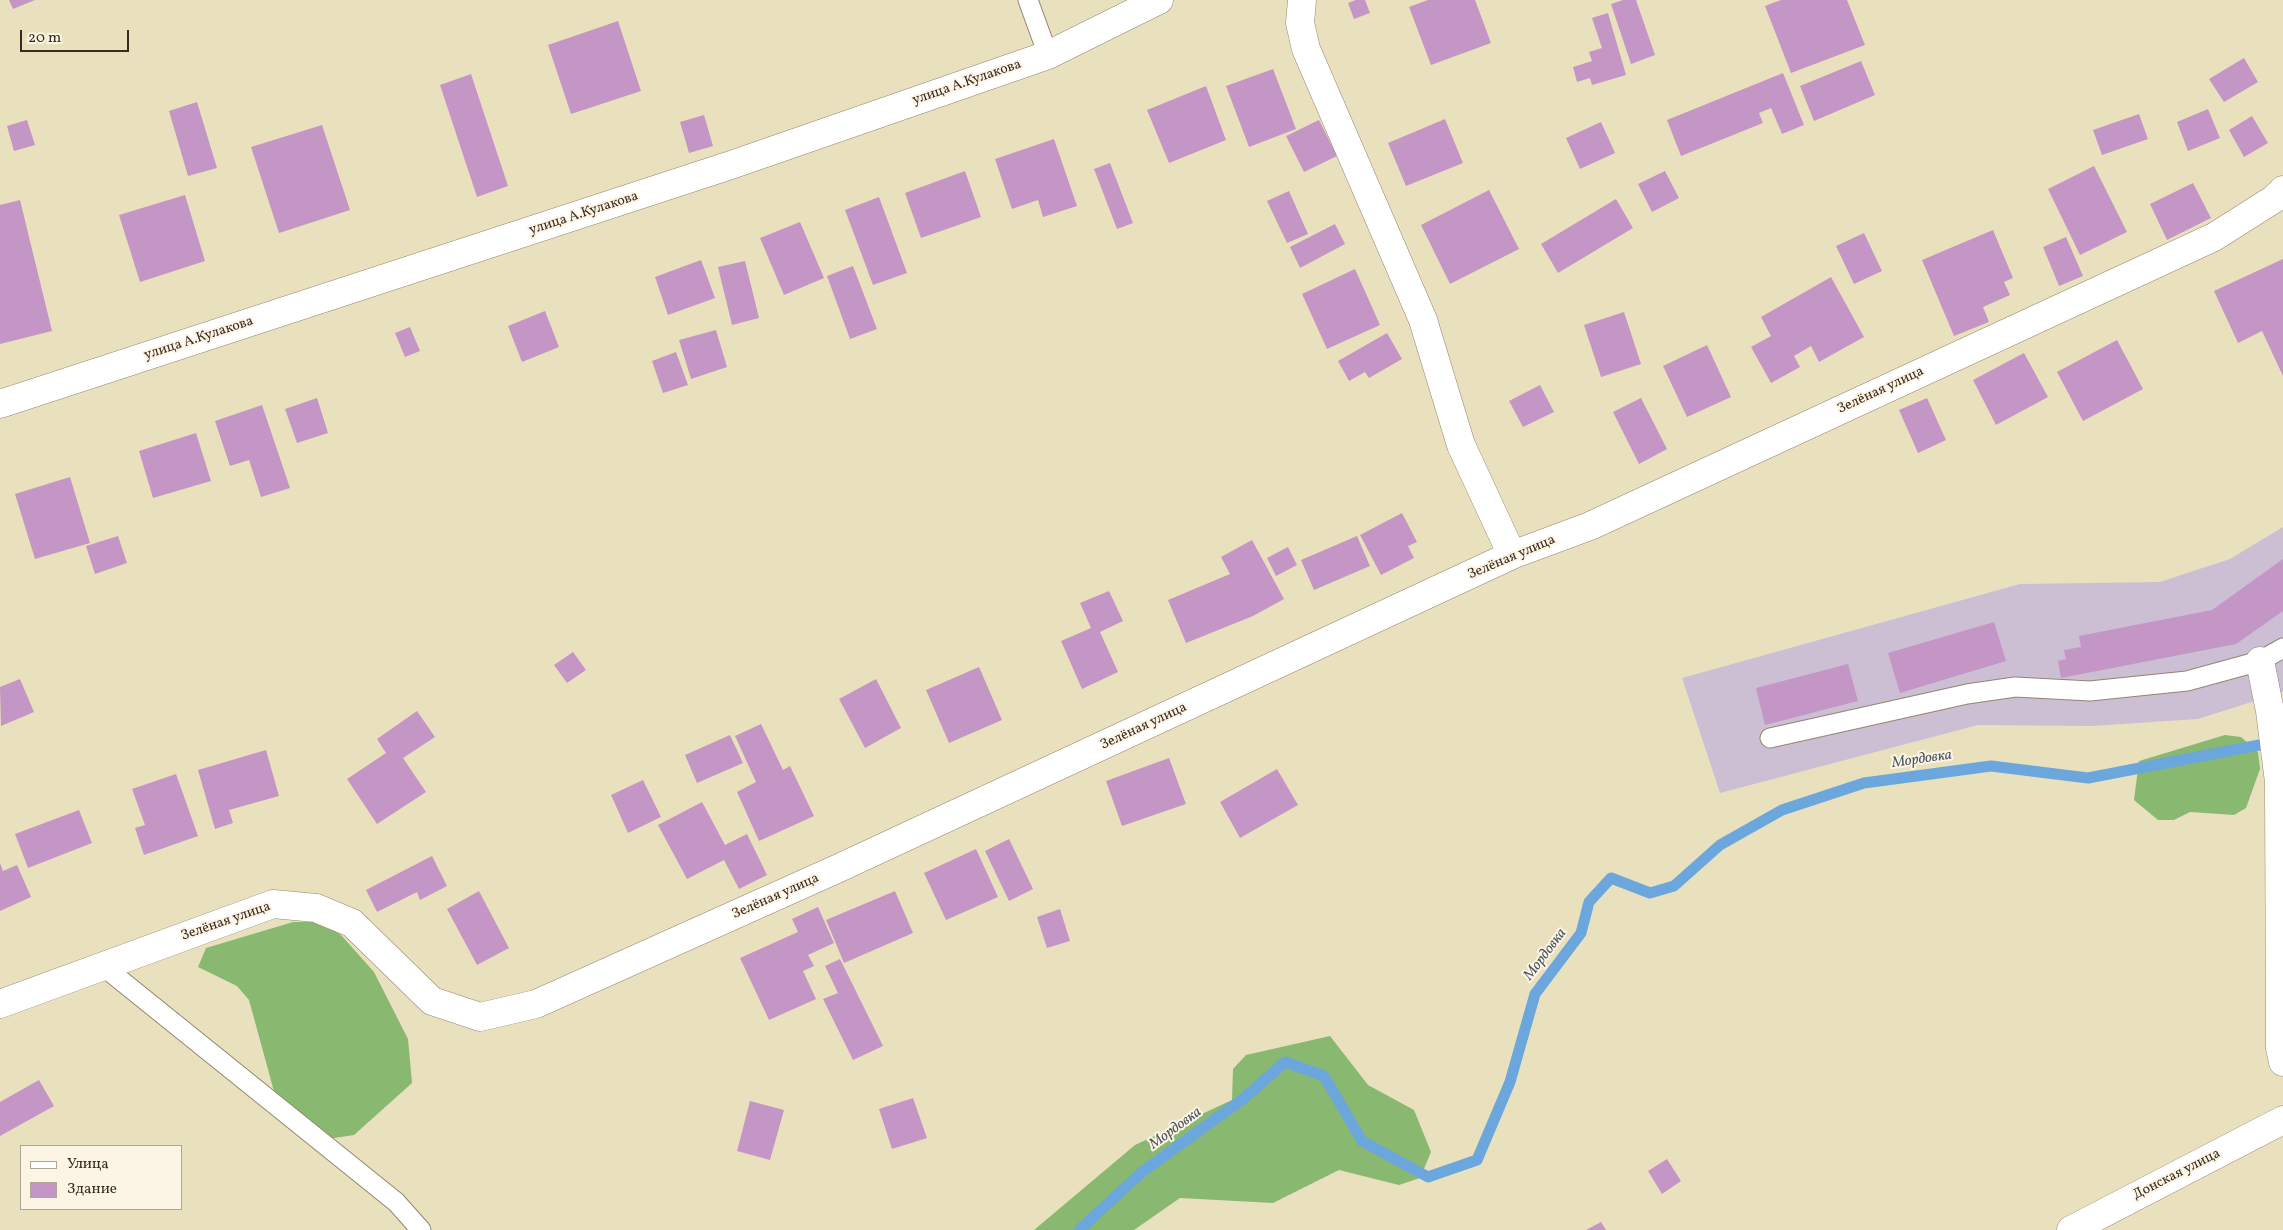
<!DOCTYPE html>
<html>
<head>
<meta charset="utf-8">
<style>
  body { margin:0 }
  #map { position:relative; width:2283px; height:1230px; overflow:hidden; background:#e9e1be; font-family:Vollkorn,serif }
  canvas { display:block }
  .legend { position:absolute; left:20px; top:1145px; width:162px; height:65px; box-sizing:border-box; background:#fcf5e5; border:1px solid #afa495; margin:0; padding:6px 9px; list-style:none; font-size:15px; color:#3b2a1e }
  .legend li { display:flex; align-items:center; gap:10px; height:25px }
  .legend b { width:25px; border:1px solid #afa495 }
  .scale { position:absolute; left:20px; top:30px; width:109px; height:22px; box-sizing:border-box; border:2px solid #3b2a1e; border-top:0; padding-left:6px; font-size:15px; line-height:18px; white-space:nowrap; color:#3b2a1e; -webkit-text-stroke:4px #fcf5e5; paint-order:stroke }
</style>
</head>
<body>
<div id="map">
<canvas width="2283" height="1230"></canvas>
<ul class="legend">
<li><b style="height:6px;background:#fff"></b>Улица</li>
<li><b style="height:14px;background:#c496c5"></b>Здание</li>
</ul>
<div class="scale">20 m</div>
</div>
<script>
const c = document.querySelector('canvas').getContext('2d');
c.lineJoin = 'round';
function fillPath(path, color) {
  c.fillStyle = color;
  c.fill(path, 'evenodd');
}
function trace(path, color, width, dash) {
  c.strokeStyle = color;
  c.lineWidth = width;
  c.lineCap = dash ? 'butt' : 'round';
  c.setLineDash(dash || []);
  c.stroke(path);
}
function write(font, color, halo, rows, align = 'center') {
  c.font = font + ' Vollkorn,serif';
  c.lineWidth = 4;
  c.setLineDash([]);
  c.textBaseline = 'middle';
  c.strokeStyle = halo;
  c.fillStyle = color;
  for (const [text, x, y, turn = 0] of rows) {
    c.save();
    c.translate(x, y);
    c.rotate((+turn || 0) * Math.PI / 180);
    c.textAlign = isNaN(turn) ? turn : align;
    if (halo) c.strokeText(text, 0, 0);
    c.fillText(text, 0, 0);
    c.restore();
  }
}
const industrial = new Path2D(`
  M 2283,527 L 2283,692 L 2198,719 L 2092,726 L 1978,725 L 1720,793 L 1682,678 L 2020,584 L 2160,582 L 2230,559 Z`);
const forest = new Path2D(`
  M 2225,735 L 2241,737 L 2258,752 L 2260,769 L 2246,808 L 2234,815 L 2190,812 L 2174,820 L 2158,820 L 2134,800 L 2139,761 Z
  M 293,922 L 321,922 L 341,935 L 374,972 L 408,1039 L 412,1083 L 354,1135 L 314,1141 L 281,1117 L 249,1000 L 237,986 L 198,967 L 206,948 Z
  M 1330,1036 L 1368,1085 L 1414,1110 L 1431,1152 L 1420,1178 L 1399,1185 L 1339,1170 L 1273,1203 L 1180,1198 L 1134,1230 L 1034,1230 L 1135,1145 L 1232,1100 L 1233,1069 L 1246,1055 Z`);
const stream = new Path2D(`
  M 1079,1230 L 1142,1172 L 1243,1099 L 1285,1062 L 1324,1076 L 1362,1141 L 1428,1177 L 1477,1160 L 1510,1082 L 1535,994 L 1581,933 L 1589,902 L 1611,878 L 1650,893 L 1674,886 L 1720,845 L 1782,810 L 1864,783 L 1991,766 L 2088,778 L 2275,742`);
const building = new Path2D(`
  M 9,0 L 35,0 L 13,9 Z
  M 1356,0 L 1365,0 L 1370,13 L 1354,19 L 1348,3 Z
  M 1428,0 L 1475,0 L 1491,43 L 1431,65 L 1409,7 Z
  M 1623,0 L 1636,0 L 1655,55 L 1631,64 L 1611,4 Z
  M 1781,0 L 1847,0 L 1865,45 L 1791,73 L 1765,6 Z
  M 1608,13 L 1626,75 L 1592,85 L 1590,78 L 1577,82 L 1573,67 L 1592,61 L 1589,52 L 1602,48 L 1592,18 Z
  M 618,21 L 641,91 L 571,114 L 548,45 Z
  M 2244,58 L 2258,82 L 2224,102 L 2209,79 Z
  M 1861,61 L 1875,95 L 1814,121 L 1800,86 Z
  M 1273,69 L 1296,129 L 1249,147 L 1226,86 Z
  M 1783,73 L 1804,125 L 1782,134 L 1771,108 L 1759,113 L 1763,123 L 1681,156 L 1667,120 Z
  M 471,74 L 508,186 L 477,197 L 440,85 Z
  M 1206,86 L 1226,140 L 1169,163 L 1147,110 Z
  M 197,102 L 217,168 L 188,176 L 169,111 Z
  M 2208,109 L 2220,138 L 2188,151 L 2177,122 Z
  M 2139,114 L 2148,139 L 2102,155 L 2093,130 Z
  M 704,115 L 713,146 L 689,153 L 680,122 Z
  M 2252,116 L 2268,143 L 2244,157 L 2229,130 Z
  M 1445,119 L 1463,163 L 1406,186 L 1388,143 Z
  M 27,120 L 35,145 L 14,151 L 7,126 Z
  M 1319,120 L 1337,156 L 1304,172 L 1286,136 Z
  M 1601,122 L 1615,153 L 1580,169 L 1566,138 Z
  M 322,125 L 350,210 L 279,233 L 251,147 Z
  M 1054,139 L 1077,206 L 1043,217 L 1038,200 L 1012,209 L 995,159 Z
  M 1110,163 L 1133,223 L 1117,229 L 1094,169 Z
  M 2094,166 L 2127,232 L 2080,255 L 2048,189 Z
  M 965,171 L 981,217 L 921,238 L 905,193 Z
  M 1665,171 L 1679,198 L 1652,212 L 1638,184 Z
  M 2193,183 L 2211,218 L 2167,240 L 2150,204 Z
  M 1489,190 L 1519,249 L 1450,284 L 1421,225 Z
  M 1289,191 L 1308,234 L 1287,243 L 1267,201 Z
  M 185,195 L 205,261 L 140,282 L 119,215 Z
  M 879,197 L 907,273 L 873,285 L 845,210 Z
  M 1616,199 L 1633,228 L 1558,273 L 1541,244 Z
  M 20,200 L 52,331 L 0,344 L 0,205 Z
  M 800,222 L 824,278 L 784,295 L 760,238 Z
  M 1335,224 L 1345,244 L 1300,268 L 1290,247 Z
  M 1993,230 L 2013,278 L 2004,282 L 2010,295 L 1983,307 L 1989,322 L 1954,336 L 1922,260 Z
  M 1864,233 L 1882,271 L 1854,284 L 1836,246 Z
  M 2066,237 L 2083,276 L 2059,286 L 2043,247 Z
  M 2283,259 L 2283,376 L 2262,331 L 2238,343 L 2214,291 Z
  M 701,260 L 715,298 L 668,315 L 655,277 Z
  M 745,261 L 759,318 L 732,325 L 718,267 Z
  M 853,266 L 877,329 L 850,339 L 827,276 Z
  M 1355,269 L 1380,325 L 1327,349 L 1302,294 Z
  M 1831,277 L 1864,337 L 1819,362 L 1811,346 L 1794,356 L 1800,367 L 1771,383 L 1751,347 L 1771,336 L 1761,317 Z
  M 545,311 L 559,347 L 522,362 L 508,326 Z
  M 1624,312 L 1641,364 L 1601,377 L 1584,325 Z
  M 410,327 L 420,351 L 405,357 L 395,333 Z
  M 716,330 L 727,367 L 691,379 L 679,340 Z
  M 1387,333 L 1402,359 L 1369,378 L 1365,372 L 1349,381 L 1338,361 Z
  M 2117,340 L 2143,389 L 2083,421 L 2057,372 Z
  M 1707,345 L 1731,397 L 1687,417 L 1663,366 Z
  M 676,352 L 688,385 L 663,393 L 652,361 Z
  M 2024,353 L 2048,397 L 1996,425 L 1973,380 Z
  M 1540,385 L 1554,412 L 1523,427 L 1509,401 Z
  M 317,398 L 328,433 L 297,443 L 285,409 Z
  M 1641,398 L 1667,449 L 1639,464 L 1613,412 Z
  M 1927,398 L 1946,440 L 1918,453 L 1899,410 Z
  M 262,405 L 290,488 L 261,497 L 249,460 L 230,466 L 215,421 Z
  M 196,433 L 211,481 L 153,498 L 139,451 Z
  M 70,477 L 90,543 L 35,559 L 15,494 Z
  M 1402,513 L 1417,542 L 1408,546 L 1414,558 L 1381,575 L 1360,535 Z
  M 118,536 L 127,563 L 95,574 L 86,546 Z
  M 1357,536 L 1370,566 L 1314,590 L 1301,560 Z
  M 1252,540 L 1284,599 L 1253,616 L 1186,643 L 1168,600 L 1230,574 L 1221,557 Z
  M 1288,547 L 1297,565 L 1276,576 L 1267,558 Z
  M 2283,559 L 2283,611 L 2236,644 L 2061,678 L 2058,661 L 2066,659 L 2064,650 L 2081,647 L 2079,636 L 2212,610 Z
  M 1109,591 L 1123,621 L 1100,632 L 1118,672 L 1082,689 L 1061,641 L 1091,628 L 1080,603 Z
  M 1994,622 L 2006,661 L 1900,693 L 1888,653 Z
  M 573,652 L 586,670 L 567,683 L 554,665 Z
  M 1848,664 L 1858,701 L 1765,725 L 1756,688 Z
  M 979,667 L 1002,720 L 949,743 L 926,690 Z
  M 20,679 L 34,712 L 1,726 L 0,687 Z
  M 876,679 L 901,728 L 865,748 L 839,699 Z
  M 417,711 L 435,737 L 403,758 L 426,792 L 377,824 L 347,779 L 386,753 L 377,739 Z
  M 761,724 L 783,770 L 790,766 L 814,816 L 759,841 L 737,792 L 756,782 L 735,736 Z
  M 730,735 L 743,763 L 697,783 L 685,755 Z
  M 266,750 L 279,796 L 229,810 L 233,823 L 215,829 L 198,770 Z
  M 1169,758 L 1186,804 L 1122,826 L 1106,781 Z
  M 1277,769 L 1298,805 L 1240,838 L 1220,802 Z
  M 176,774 L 198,836 L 144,855 L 135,828 L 145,825 L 132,789 Z
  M 643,780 L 661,817 L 628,833 L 611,795 Z
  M 702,802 L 725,845 L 747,834 L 767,875 L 739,889 L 724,860 L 687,879 L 658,825 Z
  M 79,810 L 92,843 L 28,868 L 15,834 Z
  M 1009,839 L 1033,889 L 1009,901 L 985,851 Z
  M 976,849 L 998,897 L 946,920 L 924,873 Z
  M 432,856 L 447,886 L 420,900 L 417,892 L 377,912 L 366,890 Z
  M 0,863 L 3,871 L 17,865 L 31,897 L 0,911 Z
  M 479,891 L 509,948 L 477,965 L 447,909 Z
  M 895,891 L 913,933 L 844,963 L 826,920 Z
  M 818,907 L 834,943 L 808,955 L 814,966 L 803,971 L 816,999 L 769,1020 L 740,958 L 798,932 L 792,919 Z
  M 1060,909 L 1070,941 L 1047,948 L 1037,917 Z
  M 840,959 L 883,1046 L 853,1060 L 823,999 L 838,993 L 825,966 Z
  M 39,1080 L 54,1106 L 0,1136 L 0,1102 Z
  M 913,1098 L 927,1138 L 892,1149 L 879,1109 Z
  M 750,1101 L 784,1110 L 770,1160 L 737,1151 Z
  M 1667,1159 L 1681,1181 L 1662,1194 L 1648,1171 Z
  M 1601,1222 L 1606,1230 L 1586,1230 Z`);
const service = new Path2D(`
  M 1028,0 L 1048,55
  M 1770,738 L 1967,694 L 2015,687 L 2090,691 L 2187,681 L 2260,661 L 2283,648
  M 103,966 L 396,1202 L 421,1230`);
const minor = new Path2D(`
  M 1302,0 L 1300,23 L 1306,49 L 1423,320 L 1461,445 L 1512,555
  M 0,404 L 731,165 L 1048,55 L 1159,0
  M 2260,661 L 2270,711 L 2279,782 L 2280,1048 L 2283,1062
  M 0,1004 L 273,904 L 316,908 L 352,923 L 432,1001 L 480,1017 L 536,1004 L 839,868 L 1512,555 L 1590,526 L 2214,237 L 2274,199 L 2283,190
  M 2071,1230 L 2283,1120`);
const streetNames = [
  ["улица А.Кулакова",967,83,-19],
  ["улица А.Кулакова",584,214,-18],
  ["улица А.Кулакова",199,339,-18],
  ["Зелёная улица",1881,391,-25],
  ["Зелёная улица",1512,558,-23],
  ["Зелёная улица",1144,727,-25],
  ["Зелёная улица",776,897,-24],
  ["Зелёная улица",226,922,-19],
  ["Донская улица",2177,1175,-27]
];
const waterNames = [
  ["Мордовка",1922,760,-8],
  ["Мордовка",1546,955,-53],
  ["Мордовка",1176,1129,-36]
];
fillPath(industrial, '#ccbfd4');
fillPath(forest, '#89b870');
trace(stream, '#6ba7dc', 11);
fillPath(building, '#c496c5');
trace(service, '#92866e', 21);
trace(minor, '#92866e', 29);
trace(service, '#fff', 19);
trace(minor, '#fff', 28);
write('14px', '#3b2a1e', '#fcf5e5', streetNames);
write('italic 15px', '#4c5660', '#fcf5e5', waterNames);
</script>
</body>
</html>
